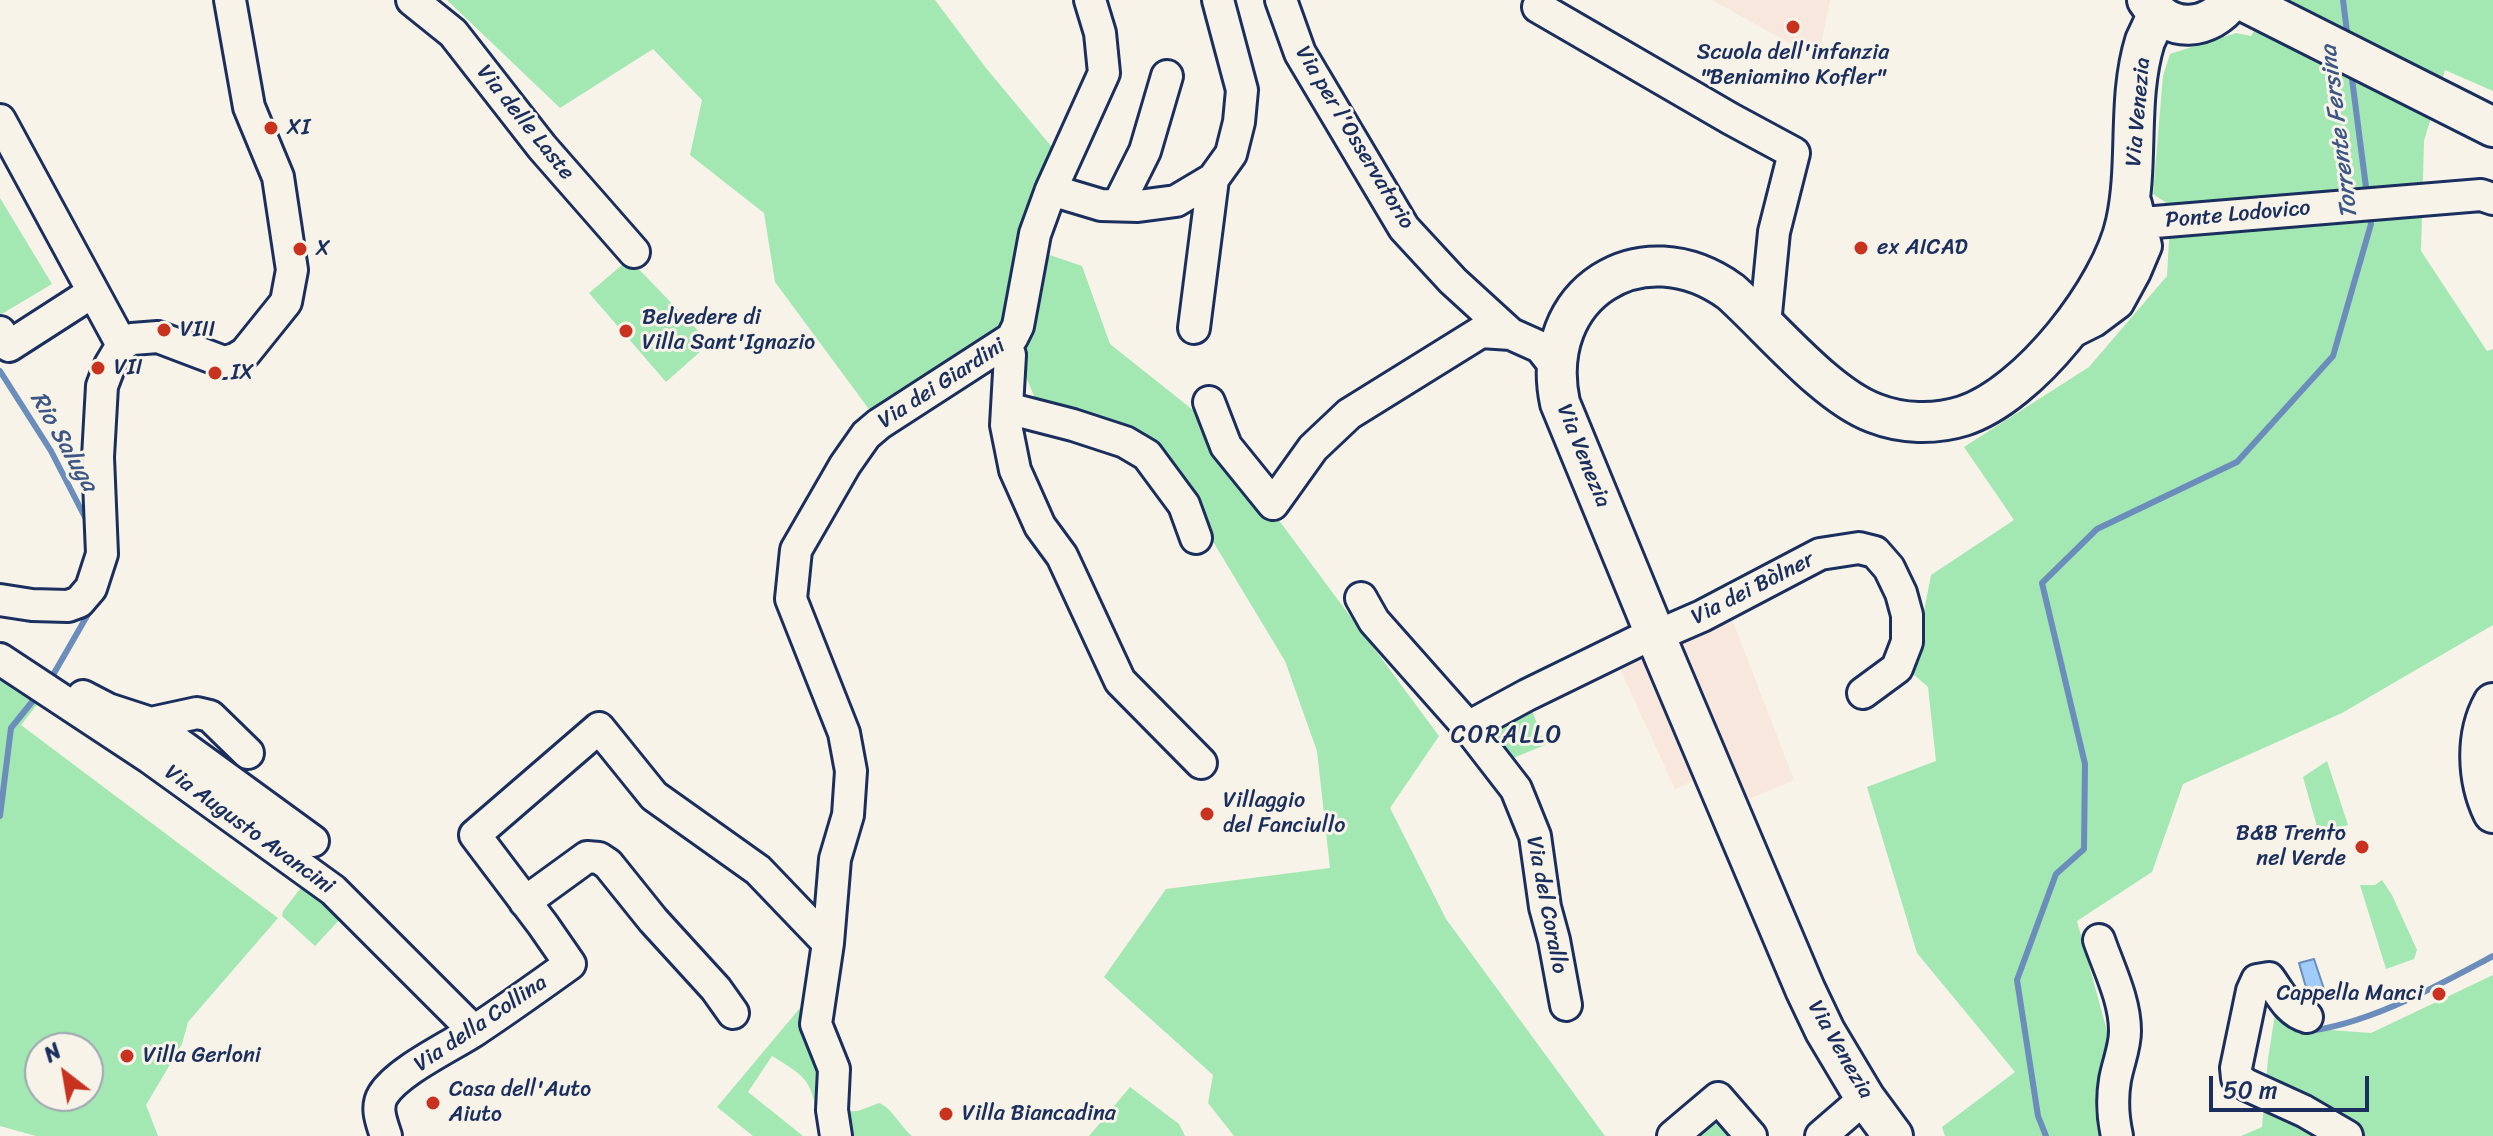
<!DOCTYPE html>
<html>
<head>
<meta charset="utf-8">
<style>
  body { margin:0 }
  #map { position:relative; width:2493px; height:1136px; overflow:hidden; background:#f7f3e8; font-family:Sriracha,sans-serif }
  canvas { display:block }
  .north { position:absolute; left:24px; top:1032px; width:80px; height:80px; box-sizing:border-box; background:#f7f3e8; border:2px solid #9fa5b1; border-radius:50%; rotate:329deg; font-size:22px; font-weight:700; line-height:32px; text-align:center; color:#1b2f5e }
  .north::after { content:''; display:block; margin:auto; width:28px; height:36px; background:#c8321e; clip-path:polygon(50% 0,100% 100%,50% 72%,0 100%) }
  .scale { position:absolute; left:2209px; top:1076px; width:160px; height:36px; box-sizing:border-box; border:4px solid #1b2f5e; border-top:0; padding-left:10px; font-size:24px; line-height:28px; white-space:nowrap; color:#1b2f5e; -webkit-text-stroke:6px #f7f3e8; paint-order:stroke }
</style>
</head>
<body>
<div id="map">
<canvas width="2493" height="1136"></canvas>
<div class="north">N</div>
<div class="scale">50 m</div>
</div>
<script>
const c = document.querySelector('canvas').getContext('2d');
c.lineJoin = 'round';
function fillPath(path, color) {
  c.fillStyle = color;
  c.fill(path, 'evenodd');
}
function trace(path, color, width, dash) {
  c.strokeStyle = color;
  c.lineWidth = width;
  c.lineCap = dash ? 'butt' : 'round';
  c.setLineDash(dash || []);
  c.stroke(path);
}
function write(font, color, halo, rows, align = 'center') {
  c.font = font + ' Sriracha,sans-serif';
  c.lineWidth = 6;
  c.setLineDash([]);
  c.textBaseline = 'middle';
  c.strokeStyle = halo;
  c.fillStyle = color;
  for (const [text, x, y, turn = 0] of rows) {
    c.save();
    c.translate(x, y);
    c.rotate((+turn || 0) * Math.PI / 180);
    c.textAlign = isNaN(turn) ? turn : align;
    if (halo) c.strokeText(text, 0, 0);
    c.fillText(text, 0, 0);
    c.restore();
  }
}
const built = new Path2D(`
  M 1712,0 L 1830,0 L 1818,59 Z
  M 1725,601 L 1794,780 L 1747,800 L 1676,631 Z
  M 1649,642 L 1705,775 L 1675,789 L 1616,660 Z`);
const green = new Path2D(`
  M 447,0 L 935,0 L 986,68 L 1056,152 L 1012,304 L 986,347 L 874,416 L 775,282 L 764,213 L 690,155 L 702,100 L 653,49 L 560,108 Z
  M 2273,0 L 2493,0 L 2493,91 L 2445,70 L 2424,141 L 2421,251 L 2487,351 L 2493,349 L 2493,625 L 2342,713 L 2183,784 L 2152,872 L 2077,921 L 2107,1031 L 2107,1136 L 1945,1136 L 1942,1127 L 2015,1072 L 1917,953 L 1867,787 L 1936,761 L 1928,687 L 1912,673 L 1931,575 L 2014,520 L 1964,447 L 2089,367 L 2167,276 L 2171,206 L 2153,194 L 2163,76 L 2170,54 L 2236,33 L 2251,36 Z
  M 0,198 L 52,284 L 0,315 Z
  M 1038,251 L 1082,266 L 1110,344 L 1203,418 L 1439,736 L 1390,808 L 1446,919 L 1605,1136 L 1234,1136 L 1208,1103 L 1213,1075 L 1104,977 L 1166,889 L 1330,868 L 1317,751 L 1285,661 L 1197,515 L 1177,484 L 1038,406 L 1016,352 Z
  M 629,259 L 710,343 L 666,382 L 589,293 Z
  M 0,667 L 43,697 L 21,725 L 278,918 L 188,1022 L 182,1044 L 146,1105 L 158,1136 L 36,1136 L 0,1126 ZM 40,1048 L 88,1048 L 88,1096 L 40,1096 Z
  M 1530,705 L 1545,745 L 1501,763 L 1480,731 Z
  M 2327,761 L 2348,825 L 2319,834 L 2303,777 Z
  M 2382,880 L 2392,895 L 2417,950 L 2414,959 L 2386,969 L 2360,885 L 2375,885 Z
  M 303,885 L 343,916 L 315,946 L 282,916 L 283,911 Z
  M 2493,975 L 2493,1136 L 2241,1136 L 2262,1127 L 2268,1059 L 2276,1008 L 2288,1027 L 2371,1033 Z
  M 810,996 L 828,1073 L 821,1128 C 809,1082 814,1081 772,1056 L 748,1092 L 803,1136 L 753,1136 L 717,1107 Z
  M 1130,1087 L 1179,1124 L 1185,1136 L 1089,1136 Z
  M 879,1103 C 892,1108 900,1126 912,1136 L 843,1136 L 841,1112 L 858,1111 Z
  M 1722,1120 L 1737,1136 L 1691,1136 L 1708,1122 Z`);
const water = new Path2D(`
  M 2314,959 L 2325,992 L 2322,998 L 2316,1001 L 2309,998 L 2299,963 Z`);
const stream = new Path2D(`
  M 2343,0 L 2348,40
  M 2351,71 L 2367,195
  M 0,371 L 51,451 L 88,523
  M 53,675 L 91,609
  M 0,816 L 11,728 L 36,697
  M 2303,1032 C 2370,1024 2433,988 2493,956
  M 2046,1136 L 2038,1116 L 2017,980 L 2056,874 L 2084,849 L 2085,764 L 2042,583 L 2097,529 L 2237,462 L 2333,356 L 2371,224 L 2369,214`);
const minor = new Path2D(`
  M 412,0 L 453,33 L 542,147 L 634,252
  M 1281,0 L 1300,53 L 1404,228 L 1453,281 L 1511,334 L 1540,347 L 1555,366
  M 1538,7 L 1731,119 L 1794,153 L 1774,232 L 1765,324
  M 0,120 L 122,345
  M 1051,190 L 1101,205 L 1138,206 L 1176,201 L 1213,179 L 1231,154 L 1239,122 L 1242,90 L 1218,0
  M 1118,205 L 1145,151 L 1167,76
  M 2126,222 L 2155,222 L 2481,195 L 2493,199
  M 1194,328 L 1213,179
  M 0,332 L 9,346 L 93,292
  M 2066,335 L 2094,321 L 2118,303 L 2135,272 L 2146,246 L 2136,204
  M 1006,344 L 1010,355 L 1006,425 L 1015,470 L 1040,526 L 1062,556 L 1120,681 L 1201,763
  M 1209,402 L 1226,446 L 1273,504 L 1313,448 L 1349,414 L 1481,332 L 1511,334
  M 1007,408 L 1073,425 L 1125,442 L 1147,455 L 1184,505 L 1196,538
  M 1361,598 L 1374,621 L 1468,727 L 1516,789 L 1535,836 L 1545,907 L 1554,940 L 1566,1005
  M 0,600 L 32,605 L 68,606 L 79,602 L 91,588 L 102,554 L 98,457 L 102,386 L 110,365 L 122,345 L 132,339 L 158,337 L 224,362 L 235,359 L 245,353 L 286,302 L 292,270 L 278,177 L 249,107 L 230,0
  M 1656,636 L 1702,616 L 1820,554 L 1859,548 L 1875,552 L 1889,568 L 1901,593 L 1907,615 L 1907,642 L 1897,668 L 1863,693
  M 0,659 L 150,758 L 333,890 L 474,1031
  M 83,696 L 108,709 L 151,723 L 197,713 L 210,716 L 248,753
  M 151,723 L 313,841
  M 1468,727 L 1527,695 L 1654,633
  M 525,902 L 587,857 L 599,858 L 608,864 L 653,920 L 716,989 L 733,1013
  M 2099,940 C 2109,969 2125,1000 2125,1031 C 2125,1048 2118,1063 2115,1080 C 2112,1098 2113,1118 2117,1136
  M 2307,1017 C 2288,1012 2280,993 2269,978 L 2257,980 L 2252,991 L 2236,1068 L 2237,1078 L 2247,1085 L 2304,1111 L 2347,1136
  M 386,1136 C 382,1123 375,1108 383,1095 C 398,1071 449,1047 474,1031 C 506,1010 538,987 570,964 L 543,925 L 475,835 L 599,728 L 654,796 L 758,870 L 828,943
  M 836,1136 L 832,1110 L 834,1069 L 816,1024 L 828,943 L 835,859 L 848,815 L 851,771 L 844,733 L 791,599 L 796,550 L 845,465 L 866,435 L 879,424 L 1012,338 L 1018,326 L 1035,234 L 1051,190 L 1104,73 L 1100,33 L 1090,0
  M 1673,1136 L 1718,1098 L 1751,1136
  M 1821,1136 L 1865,1098`);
const major = new Path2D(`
  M 2147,0 C 2169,35 2209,31 2232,0
  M 2241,0 L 2493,127
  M 2493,703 C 2475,735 2477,780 2493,813
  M 1893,1136 L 1865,1098 L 1825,1031 L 1805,989 L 1664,656 L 1560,403 C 1537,294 1641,227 1731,292 C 1770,327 1826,395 1874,413 C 1902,424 1934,425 1963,416 C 2029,395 2112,288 2126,222 C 2139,163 2127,99 2145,41 C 2149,32 2154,23 2157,13`);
const markers = [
  [1793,27,8,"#c8321e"],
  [271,128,8,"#c8321e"],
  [1861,248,8,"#c8321e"],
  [300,249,8,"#c8321e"],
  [164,330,8,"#c8321e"],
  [626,331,8,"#c8321e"],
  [98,368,8,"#c8321e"],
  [215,373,8,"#c8321e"],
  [1207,814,8,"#c8321e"],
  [2362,847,8,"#c8321e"],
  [2439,994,8,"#c8321e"],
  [127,1056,8,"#c8321e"],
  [433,1103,8,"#c8321e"],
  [946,1114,8,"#c8321e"]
];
const poiNames = [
  ["Scuola dell'infanzia",1793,53,"center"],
  ["\"Beniamino Kofler\"",1793,78,"center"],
  ["XI",287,128],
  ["ex AICAD",1877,248],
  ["X",316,249],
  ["Belvedere di",642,318],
  ["Villa Sant'Ignazio",642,343],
  ["VIII",180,330],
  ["VII",114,368],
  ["IX",231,373],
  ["Villaggio",1223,801],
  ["del Fanciullo",1223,826],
  ["B&B Trento",2346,834,"right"],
  ["nel Verde",2346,859,"right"],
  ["Cappella Manci",2423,994,"right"],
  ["Villa Gerloni",143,1056],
  ["Casa dell'Auto",449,1090],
  ["Aiuto",449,1115],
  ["Villa Biancadina",962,1114]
];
const streetNames = [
  ["Via Venezia",2139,112,-85],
  ["Via delle Laste",525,123,51],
  ["Via per l'Osservatorio",1354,138,59],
  ["Ponte Lodovico",2238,215,-5],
  ["Via dei Giardini",942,384,-33],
  ["Via Venezia",1583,456,68],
  ["Via dei Bòlner",1753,589,-27],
  ["Via Augusto Avancini",249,830,36],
  ["Via del Corallo",1546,905,79],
  ["Via della Collina",481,1024,-34],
  ["Via Venezia",1840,1050,60]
];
const waterNames = [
  ["Torrente Fersina",2340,132,-97],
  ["Rio Saluga",63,442,60]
];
const neighbourhoodNames = [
  ["CORALLO",1507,736]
];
fillPath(built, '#f8e7dc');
fillPath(green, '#a3e7b2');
fillPath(water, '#9fccf9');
trace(water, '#6a8dbb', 2);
trace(stream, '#6a8dbb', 6);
trace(minor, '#1b2f5e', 36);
trace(major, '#1b2f5e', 44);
trace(minor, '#f7f3e8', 30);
trace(major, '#f7f3e8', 38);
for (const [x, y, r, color] of markers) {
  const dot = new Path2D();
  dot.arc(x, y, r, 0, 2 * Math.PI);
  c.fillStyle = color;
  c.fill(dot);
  trace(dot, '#f7f3e8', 3);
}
write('22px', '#1b2f5e', '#f7f3e8', poiNames, 'left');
write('22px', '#1b2f5e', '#f7f3e8', streetNames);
write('italic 24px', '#3c5685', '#f7f3e8', waterNames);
c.letterSpacing = '2px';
write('24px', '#1b2f5e', '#f7f3e8', neighbourhoodNames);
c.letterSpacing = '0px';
</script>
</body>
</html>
